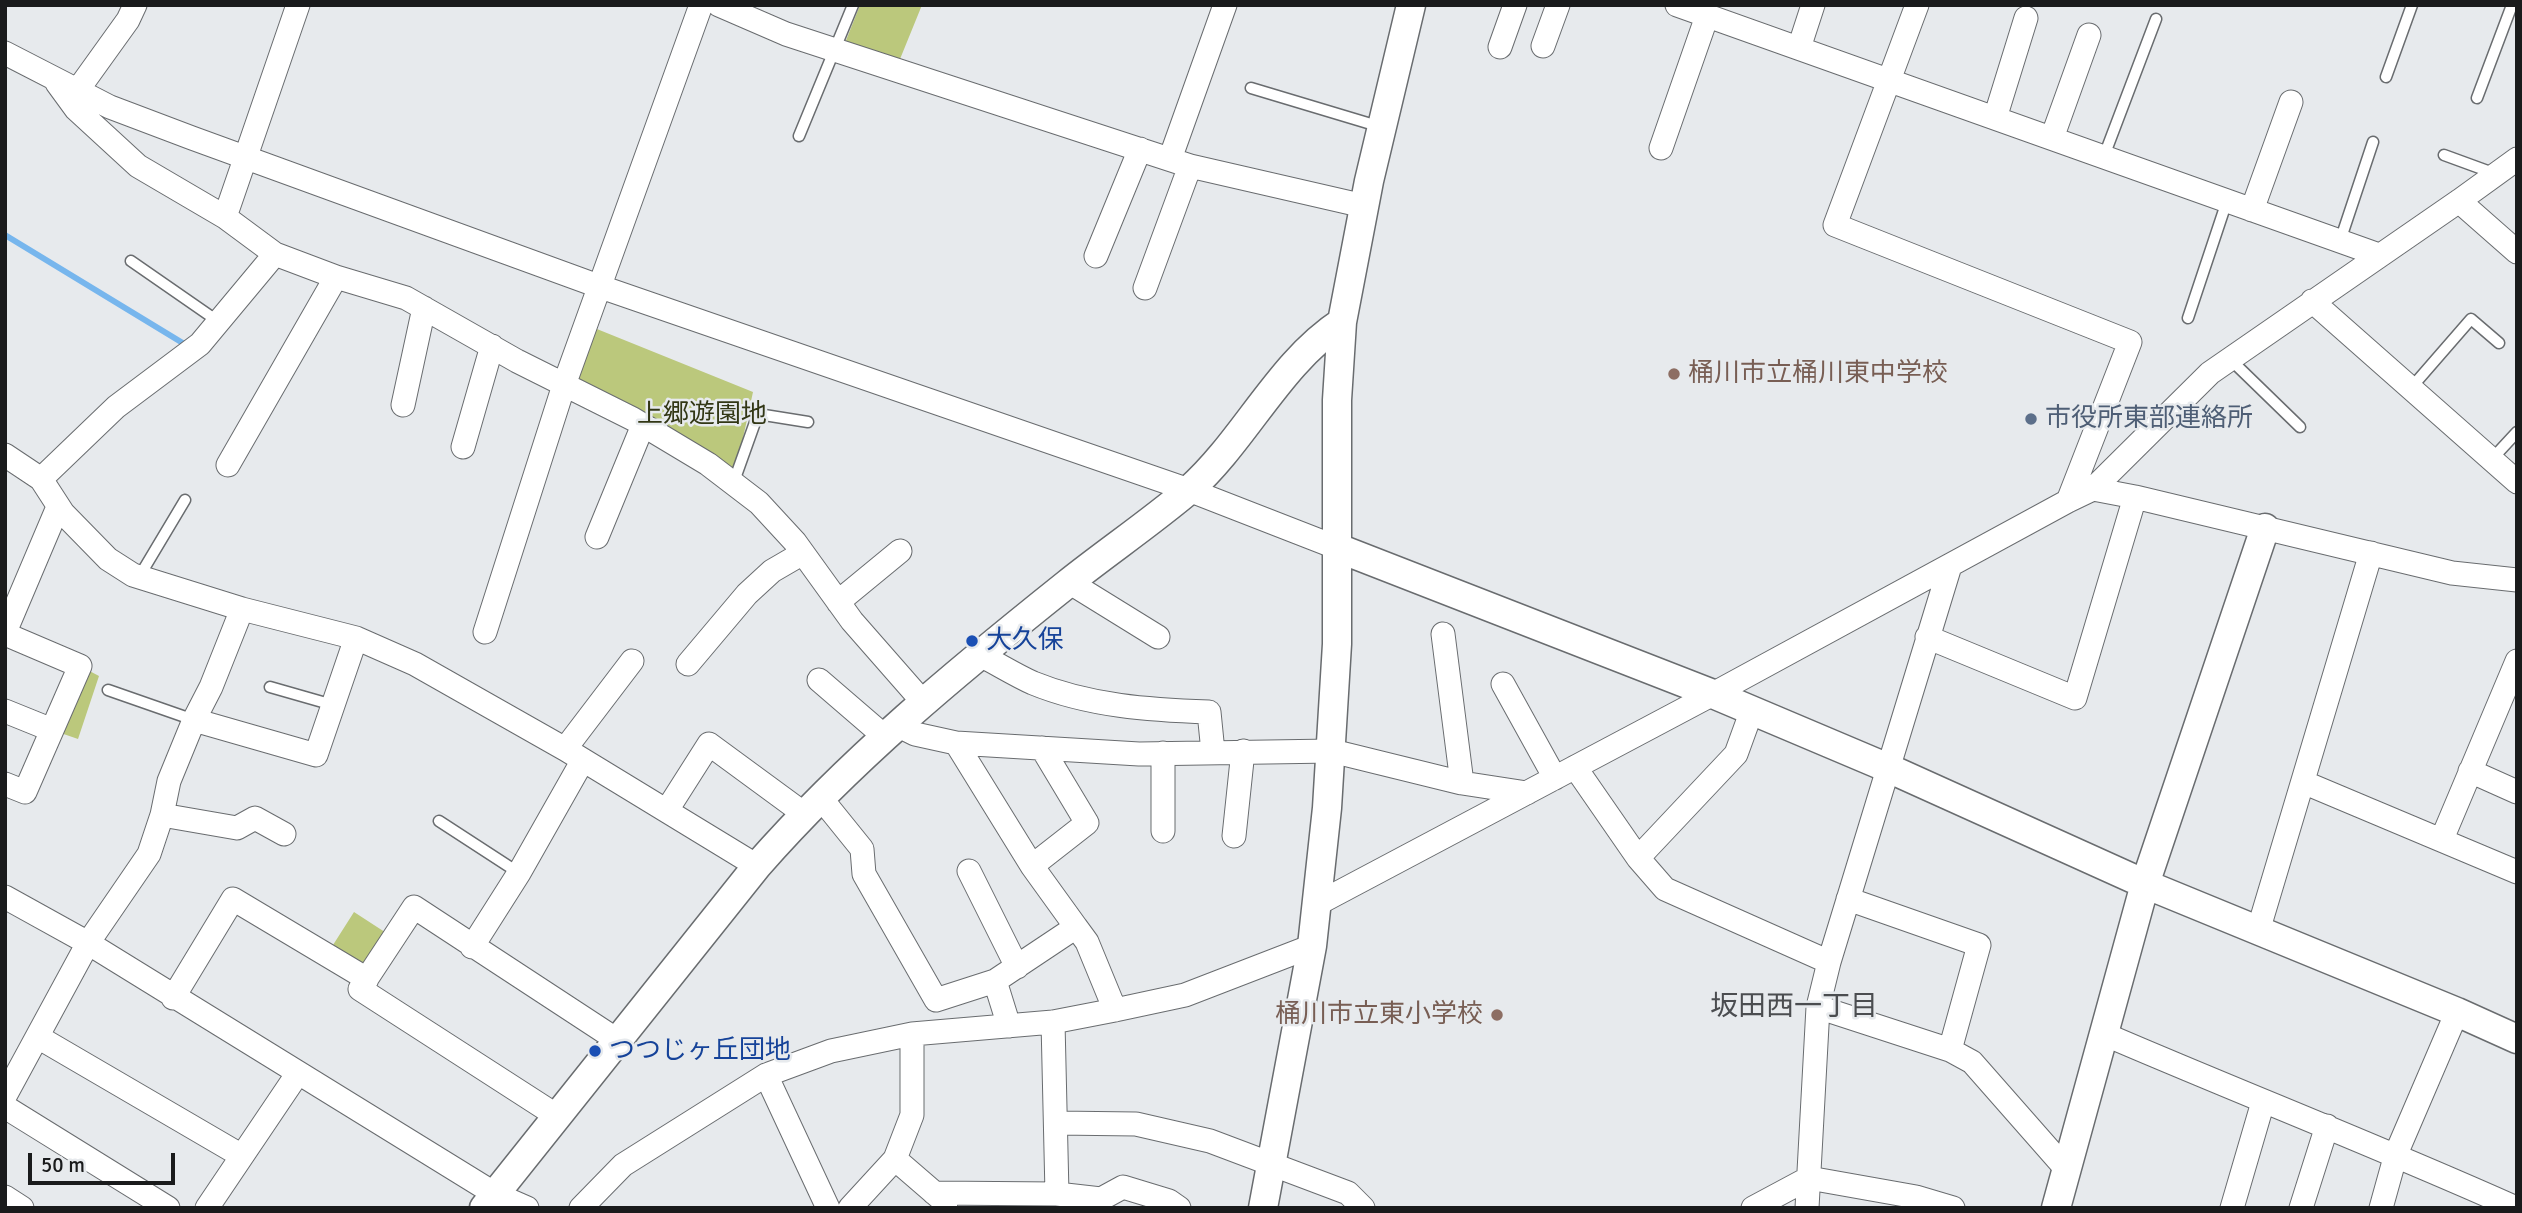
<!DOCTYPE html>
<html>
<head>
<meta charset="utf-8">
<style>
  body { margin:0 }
  #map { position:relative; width:2522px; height:1213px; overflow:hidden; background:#e7eaed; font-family:Signika,sans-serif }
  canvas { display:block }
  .frame { position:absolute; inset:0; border:7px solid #1a1b1c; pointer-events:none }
  .scale { position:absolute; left:28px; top:1153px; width:147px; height:32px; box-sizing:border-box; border:4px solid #1a1b1c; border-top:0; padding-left:9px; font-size:21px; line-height:24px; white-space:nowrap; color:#1a1b1c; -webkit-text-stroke:5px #e7eaed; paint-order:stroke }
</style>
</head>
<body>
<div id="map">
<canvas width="2522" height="1213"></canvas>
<div class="frame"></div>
<div class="scale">50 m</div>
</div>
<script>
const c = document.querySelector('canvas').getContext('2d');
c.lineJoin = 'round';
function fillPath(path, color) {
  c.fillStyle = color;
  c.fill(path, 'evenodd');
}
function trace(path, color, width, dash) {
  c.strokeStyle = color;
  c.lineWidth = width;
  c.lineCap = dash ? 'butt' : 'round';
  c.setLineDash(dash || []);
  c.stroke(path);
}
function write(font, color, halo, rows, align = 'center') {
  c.font = font + ' Signika,"Noto Sans JP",sans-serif';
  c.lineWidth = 5;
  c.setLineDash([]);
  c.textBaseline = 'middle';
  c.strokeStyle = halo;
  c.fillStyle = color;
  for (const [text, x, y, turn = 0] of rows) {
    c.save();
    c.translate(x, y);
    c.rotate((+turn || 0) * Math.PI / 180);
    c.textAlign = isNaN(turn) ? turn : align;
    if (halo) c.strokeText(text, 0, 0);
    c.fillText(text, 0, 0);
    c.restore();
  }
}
const green = new Path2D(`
  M 860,5 L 922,5 L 898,64 L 845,43 Z
  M 587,325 L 753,392 L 733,484 L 564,385 Z
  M 80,666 L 99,676 L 78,739 L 52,730 Z
  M 354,912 L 394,938 L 367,981 L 326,956 Z`);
const stream = new Path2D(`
  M 5,235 L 186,345`);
const service = new Path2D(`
  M 2386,77 L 2412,5
  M 1251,88 L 1381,127
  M 2477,98 L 2512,5
  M 799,136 L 853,5
  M 2444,155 L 2496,174
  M 2104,156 L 2156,19
  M 2340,241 L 2373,142
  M 131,261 L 219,322
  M 2188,318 L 2227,201
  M 2231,360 L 2300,427
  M 2411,388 L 2471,319 L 2499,343
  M 2492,459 L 2517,432
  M 733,484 L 758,414 L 808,422
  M 139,577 L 185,500
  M 270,687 L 333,705
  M 108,690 L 194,720
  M 439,821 L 519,873`);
const minor = new Path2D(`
  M 719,5 L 786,34 L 1190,166 L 1364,206
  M 1677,5 L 2379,255
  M 1917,5 L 1835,225 L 2130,342 L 2068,501
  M 1543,46 L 1558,5
  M 1500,47 L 1515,5
  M 1799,48 L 1813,5
  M 5,53 L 110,107 L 192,138 L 601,287 L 1189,490 L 1338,548
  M 57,83 L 76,109 L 138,166 L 225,217 L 275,254 L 336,277 L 406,298 L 517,361 L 633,419 L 708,464 L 759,503 L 795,542 L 852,621 L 923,702
  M 77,91 L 128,20 L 135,5
  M 1995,118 L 2026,18
  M 2052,138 L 2089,35
  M 1661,148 L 1707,16
  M 1170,159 L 1225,5
  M 2459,201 L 2517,252
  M 2252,210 L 2291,102
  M 225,217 L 298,5
  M 1096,256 L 1140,149
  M 1145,288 L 1190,166
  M 2312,301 L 2517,482
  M 403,405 L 424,308
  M 463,447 L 492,346
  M 5,455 L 41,479 L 63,513 L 108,559 L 133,575 L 242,609 L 356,638 L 415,664 L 565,749 L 757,866
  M 228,465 L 336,277
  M 41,479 L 116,407 L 200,344 L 275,254
  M 2093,489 L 2135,497 L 2452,573 L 2517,580
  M 597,537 L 643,425
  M 1069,582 L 1158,637
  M 838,602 L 900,551
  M 5,632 L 58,507
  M 485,632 L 564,385 L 701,5
  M 5,634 L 80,666 L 25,792 L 5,784
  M 1443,634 L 1462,783
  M 1927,637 L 2075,698 L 2135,497
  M 980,655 C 998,664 1015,675 1033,683 C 1089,706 1150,710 1209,712 L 1213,752
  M 688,664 L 747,594 L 772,571 L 803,553
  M 819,680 L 884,736
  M 1503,684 L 1555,778
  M 5,711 L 52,730
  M 194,720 L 316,755 L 356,638
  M 897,725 L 915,734 L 956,743 L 1139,754 L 1332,751 L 1462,783 L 1527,793
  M 956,743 L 1032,866 L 1076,927
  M 565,749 L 632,661
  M 1575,767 L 1638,858 L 1665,889 L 1829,962
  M 2470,771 L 2517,792
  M 2303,782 L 2517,872
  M 820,797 L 862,849 L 864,874 L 936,1000 L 995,981 L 1076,927 L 1087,942 L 1115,1010
  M 667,810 L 709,744 L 803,813
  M 162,815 L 237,828 L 255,818 L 284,834
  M 1163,831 L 1163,753
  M 1234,836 L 1243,751
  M 2442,839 L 2517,661
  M 1638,858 L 1736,754 L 1752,710
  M 1032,866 L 1087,823 L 1042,748
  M 969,871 L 1017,967
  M 5,897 L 88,943 L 495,1194 L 527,1208
  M 1848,899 L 1979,945 L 1950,1050
  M 1317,904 L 1713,694 L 2068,501 L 2093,489 L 2210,373 L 2459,201 L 2517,159
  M 2258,931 L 2371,553
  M 472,947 L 519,873 L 583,760
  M 995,981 L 1009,1026
  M 173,998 L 233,899 L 367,979
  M 1818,1007 L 1950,1050 L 1972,1062 L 2067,1170
  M 1053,1022 L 1057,1194
  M 2104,1034 C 2241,1093 2380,1147 2516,1208
  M 38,1037 L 242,1156
  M 766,1075 L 828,1208
  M 5,1096 L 88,943 L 149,854 L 162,815 L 169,781 L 194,720 L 211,687 L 242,609
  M 5,1107 L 168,1208
  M 557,1116 L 360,989 L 414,907 L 617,1040
  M 1057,1123 L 1136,1124 L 1210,1141 L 1348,1193 L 1363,1208
  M 895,1159 L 946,1203
  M 934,1193 L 1057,1194 L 1101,1199 L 1123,1187 L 1169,1201 L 1179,1208
  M 5,1197 L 22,1208
  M 207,1208 L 298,1073
  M 581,1208 L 623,1165 L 766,1075 L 831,1051 L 912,1034 L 1053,1022 L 1115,1010 L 1185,995 L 1312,946
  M 850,1208 L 895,1159 L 912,1115 L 912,1034
  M 1753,1208 L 1809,1178 L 1916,1197 L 1953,1208
  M 1807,1208 L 1818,1007 L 1829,962 L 1950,566
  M 2232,1208 L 2263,1102
  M 2301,1208 L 2327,1126
  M 2381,1208 L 2396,1154 L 2457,1012`);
const tertiary = new Path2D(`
  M 1338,548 L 1713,694 L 1888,768 L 2145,884 L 2457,1012 L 2517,1039
  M 484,1208 L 757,866 C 850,760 958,671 1067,584 C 1107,552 1150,523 1189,490 C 1246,439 1278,364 1342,322
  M 1263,1208 L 1312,946 L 1327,808 L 1337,644 L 1337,400 L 1342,322 L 1369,181 L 1411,5
  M 2056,1208 L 2145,884 L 2265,528`);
const markers = [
  [1674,374,7,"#8d6e63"],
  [2031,419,7,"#5c6f8a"],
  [972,641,7,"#1a4fb4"],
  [1497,1015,7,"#8d6e63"],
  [595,1051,7,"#1a4fb4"]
];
const educationNames = [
  ["桶川市立桶川東中学校",1688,374],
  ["桶川市立東小学校",1483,1015,"right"]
];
const parkNames = [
  ["上郷遊園地",702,415]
];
const serviceNames = [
  ["市役所東部連絡所",2045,419]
];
const transitNames = [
  ["大久保",986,641],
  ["つつじヶ丘団地",609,1051]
];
const neighbourhoodNames = [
  ["坂田西一丁目",1794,1008]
];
fillPath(green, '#bbc87c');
trace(stream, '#77b6ed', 6);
trace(service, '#696c6f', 13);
trace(minor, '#696c6f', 25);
trace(tertiary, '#696c6f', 31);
trace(service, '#fff', 10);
trace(minor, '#fff', 23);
trace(tertiary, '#fff', 28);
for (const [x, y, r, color] of markers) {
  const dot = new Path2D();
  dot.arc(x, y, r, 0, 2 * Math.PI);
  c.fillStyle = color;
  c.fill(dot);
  trace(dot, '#e7eaed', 2.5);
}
write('26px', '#785e54', '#e7eaed', educationNames, 'left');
write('26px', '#323715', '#e7eaed', parkNames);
write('26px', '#4e5e75', '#e7eaed', serviceNames, 'left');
write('26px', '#164399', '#e7eaed', transitNames, 'left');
write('28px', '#4b4d50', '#e7eaed', neighbourhoodNames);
</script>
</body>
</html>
